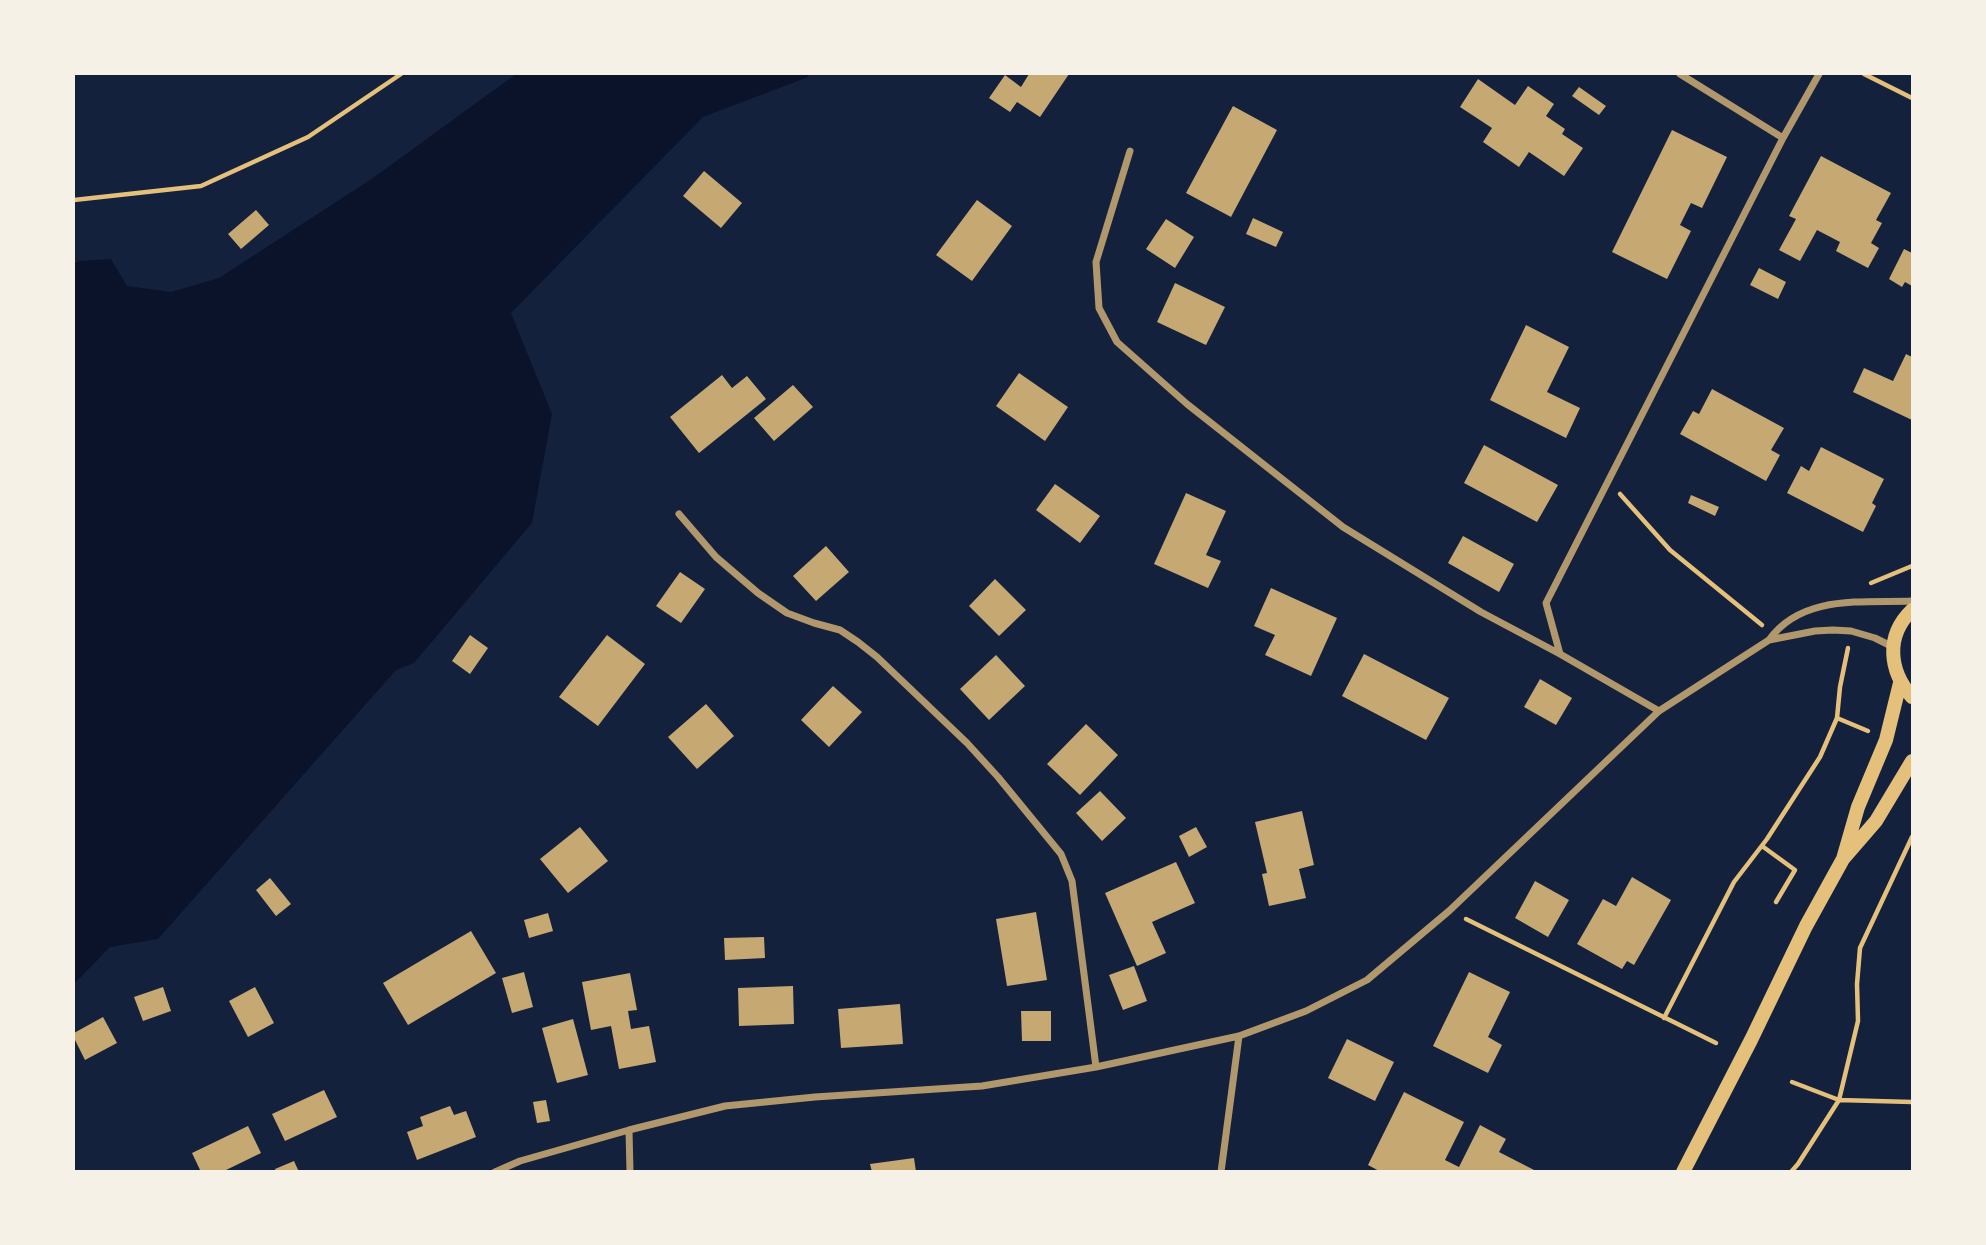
<!DOCTYPE html>
<html>
<head>
<meta charset="utf-8">
<style>
  body { margin:0 }
  #map { position:relative; width:1986px; height:1245px; overflow:hidden; background:#14213d; font-family:Montserrat,sans-serif }
  canvas { display:block }
  .frame { position:absolute; inset:0; border:75px solid #f6f1e7; pointer-events:none }
</style>
</head>
<body>
<div id="map">
<canvas width="1986" height="1245"></canvas>
<div class="frame"></div>
</div>
<script>
const c = document.querySelector('canvas').getContext('2d');
c.lineJoin = 'round';
function fillPath(path, color) {
  c.fillStyle = color;
  c.fill(path, 'evenodd');
}
function trace(path, color, width, dash) {
  c.strokeStyle = color;
  c.lineWidth = width;
  c.lineCap = dash ? 'butt' : 'round';
  c.setLineDash(dash || []);
  c.stroke(path);
}
const water = new Path2D(`
  M 516,74 L 809,74 L 808,77 L 703,117 L 511,313 L 552,414 L 532,523 L 414,663 L 396,670 L 158,939 L 110,947 L 74,984 L 74,263 L 80,261 L 111,259 L 127,286 L 171,292 L 219,278 L 373,178 Z`);
const building = new Path2D(`
  M 1029,74 L 1069,74 L 1040,117 L 1017,102 L 1010,112 L 989,98 L 1005,75 L 1021,87 Z
  M 1478,79 L 1515,105 L 1528,86 L 1554,104 L 1546,116 L 1565,129 L 1562,134 L 1583,148 L 1564,176 L 1529,152 L 1519,167 L 1483,142 L 1492,128 L 1460,107 Z
  M 1579,87 L 1606,106 L 1599,115 L 1572,96 Z
  M 1233,106 L 1277,130 L 1231,217 L 1186,193 Z
  M 1672,130 L 1727,157 L 1702,208 L 1691,203 L 1680,225 L 1691,231 L 1667,279 L 1612,252 Z
  M 1821,156 L 1891,193 L 1876,220 L 1882,223 L 1871,243 L 1879,248 L 1868,268 L 1836,251 L 1840,242 L 1817,230 L 1800,261 L 1779,250 L 1796,219 L 1789,216 Z
  M 704,171 L 742,203 L 721,228 L 683,196 Z
  M 977,200 L 1012,226 L 972,281 L 936,255 Z
  M 256,210 L 269,225 L 241,249 L 228,234 Z
  M 1253,218 L 1283,232 L 1276,247 L 1246,234 Z
  M 1166,219 L 1194,237 L 1175,268 L 1146,249 Z
  M 1904,249 L 1912,253 L 1912,286 L 1905,282 L 1902,287 L 1889,279 Z
  M 1759,268 L 1786,282 L 1778,299 L 1750,285 Z
  M 1175,283 L 1225,307 L 1206,345 L 1157,322 Z
  M 1526,325 L 1569,347 L 1547,392 L 1580,408 L 1566,438 L 1490,400 Z
  M 1906,354 L 1912,357 L 1912,420 L 1853,392 L 1864,368 L 1893,381 Z
  M 1019,373 L 1068,407 L 1045,441 L 996,406 Z
  M 722,375 L 732,388 L 747,376 L 766,399 L 699,453 L 670,417 Z
  M 793,385 L 813,407 L 774,441 L 754,418 Z
  M 1712,389 L 1784,428 L 1771,450 L 1780,455 L 1766,481 L 1680,434 L 1693,411 L 1699,414 Z
  M 1484,445 L 1558,485 L 1537,522 L 1464,483 Z
  M 1821,447 L 1884,479 L 1872,503 L 1876,506 L 1863,532 L 1787,493 L 1801,466 L 1809,471 Z
  M 1055,484 L 1100,516 L 1080,543 L 1036,510 Z
  M 1186,493 L 1226,511 L 1206,555 L 1221,561 L 1208,588 L 1154,564 Z
  M 1691,495 L 1719,507 L 1715,516 L 1688,503 Z
  M 1463,536 L 1514,564 L 1499,592 L 1448,563 Z
  M 826,546 L 849,572 L 816,601 L 793,576 Z
  M 680,572 L 705,589 L 681,623 L 656,606 Z
  M 995,579 L 1026,610 L 999,636 L 969,606 Z
  M 1271,588 L 1337,618 L 1311,676 L 1265,655 L 1275,635 L 1254,626 Z
  M 470,635 L 488,648 L 470,674 L 452,661 Z
  M 607,635 L 645,664 L 598,726 L 559,697 Z
  M 1364,654 L 1449,698 L 1426,740 L 1342,696 Z
  M 996,655 L 1025,686 L 989,720 L 960,689 Z
  M 1540,679 L 1572,698 L 1556,725 L 1524,707 Z
  M 833,686 L 862,712 L 829,747 L 801,720 Z
  M 706,704 L 734,736 L 697,769 L 668,737 Z
  M 1086,724 L 1118,755 L 1080,795 L 1047,764 Z
  M 1100,791 L 1126,818 L 1102,841 L 1076,813 Z
  M 1302,811 L 1314,865 L 1299,869 L 1306,898 L 1269,906 L 1262,874 L 1267,873 L 1255,822 Z
  M 580,827 L 608,861 L 568,893 L 540,859 Z
  M 1196,827 L 1207,847 L 1189,857 L 1179,836 Z
  M 1176,862 L 1195,903 L 1152,922 L 1166,953 L 1137,966 L 1105,893 Z
  M 1632,877 L 1671,900 L 1634,965 L 1627,961 L 1622,969 L 1577,944 L 1603,899 L 1616,906 Z
  M 270,878 L 291,904 L 276,916 L 256,890 Z
  M 1535,881 L 1569,900 L 1548,937 L 1515,918 Z
  M 1036,912 L 1047,980 L 1007,986 L 996,919 Z
  M 548,913 L 553,931 L 529,938 L 524,920 Z
  M 471,931 L 496,973 L 408,1025 L 383,983 Z
  M 764,937 L 765,958 L 725,960 L 724,938 Z
  M 1134,966 L 1147,1001 L 1123,1010 L 1109,975 Z
  M 524,972 L 533,1007 L 512,1013 L 502,978 Z
  M 1469,972 L 1510,992 L 1488,1037 L 1502,1045 L 1488,1073 L 1433,1046 Z
  M 630,973 L 637,1010 L 628,1011 L 631,1029 L 649,1026 L 656,1062 L 619,1069 L 611,1026 L 591,1030 L 582,982 Z
  M 793,986 L 794,1024 L 739,1026 L 738,988 Z
  M 163,987 L 171,1011 L 143,1021 L 134,997 Z
  M 255,987 L 274,1023 L 248,1037 L 229,1001 Z
  M 900,1004 L 903,1044 L 841,1048 L 838,1009 Z
  M 1021,1011 L 1051,1011 L 1051,1041 L 1022,1041 Z
  M 103,1017 L 117,1043 L 85,1060 L 74,1038 L 74,1033 Z
  M 573,1019 L 588,1075 L 557,1083 L 542,1028 Z
  M 1347,1039 L 1394,1062 L 1375,1101 L 1328,1078 Z
  M 324,1090 L 337,1117 L 285,1141 L 272,1114 Z
  M 1404,1092 L 1464,1122 L 1445,1160 L 1459,1167 L 1480,1125 L 1506,1139 L 1499,1152 L 1538,1172 L 1381,1172 L 1368,1165 Z
  M 546,1100 L 550,1121 L 537,1123 L 533,1102 Z
  M 450,1106 L 454,1115 L 466,1111 L 476,1137 L 417,1160 L 407,1132 L 423,1126 L 420,1117 Z
  M 248,1126 L 261,1153 L 222,1172 L 201,1172 L 192,1153 Z
  M 914,1158 L 916,1172 L 872,1172 L 870,1164 Z
  M 294,1161 L 299,1172 L 276,1172 L 275,1169 Z`);
const path = new Path2D(`
  M 1864,74 L 1912,98
  M 74,200 L 201,186 L 308,137 L 401,74
  M 1620,494 L 1670,550 L 1762,625
  M 1871,583 L 1912,566
  M 1837,718 L 1868,731
  M 1762,846 L 1795,870 L 1776,902
  M 1466,919 L 1716,1043
  M 1664,1018 L 1734,882 L 1767,839 L 1820,757 L 1837,718 L 1840,687 L 1848,648
  M 1792,1082 L 1839,1100 L 1912,1102
  M 1791,1172 L 1798,1164 L 1839,1100 L 1858,1021 L 1857,984 L 1860,948 L 1912,837`);
const minor = new Path2D(`
  M 1680,74 L 1783,138
  M 1130,151 L 1096,262 L 1099,308 L 1117,342 L 1187,404 L 1343,527 L 1481,612 L 1560,654 L 1659,711
  M 679,514 L 716,557 L 758,593 L 787,613 L 814,623 L 840,630 L 858,642 L 877,657 L 967,743 L 998,777 L 1061,854 L 1072,881 L 1096,1067
  M 1769,640 C 1802,594 1863,603 1912,601
  M 1560,654 L 1546,603 L 1783,138 L 1819,74
  M 629,1130 L 630,1172
  M 495,1172 L 520,1161 L 629,1130 L 725,1106 L 815,1097 L 982,1086 L 1096,1067 L 1239,1036 L 1306,1011 L 1367,980 L 1449,911 L 1659,711 L 1769,640 L 1815,631 L 1833,630 L 1851,631 L 1875,638 L 1893,647
  M 1221,1172 L 1239,1036`);
const secondary = new Path2D(`
  M 1912,610 C 1885,636 1889,671 1912,697
  M 1844,858 L 1876,821 L 1912,761
  M 1683,1172 L 1751,1040 L 1806,926 L 1843,859 L 1858,807 L 1886,740 L 1900,683`);
fillPath(water, '#0b132b');
fillPath(building, '#c6a872');
trace(path, '#e5c07b', 4.5);
trace(minor, '#b1986c', 7);
trace(secondary, '#e5c07b', 14);
</script>
</body>
</html>
